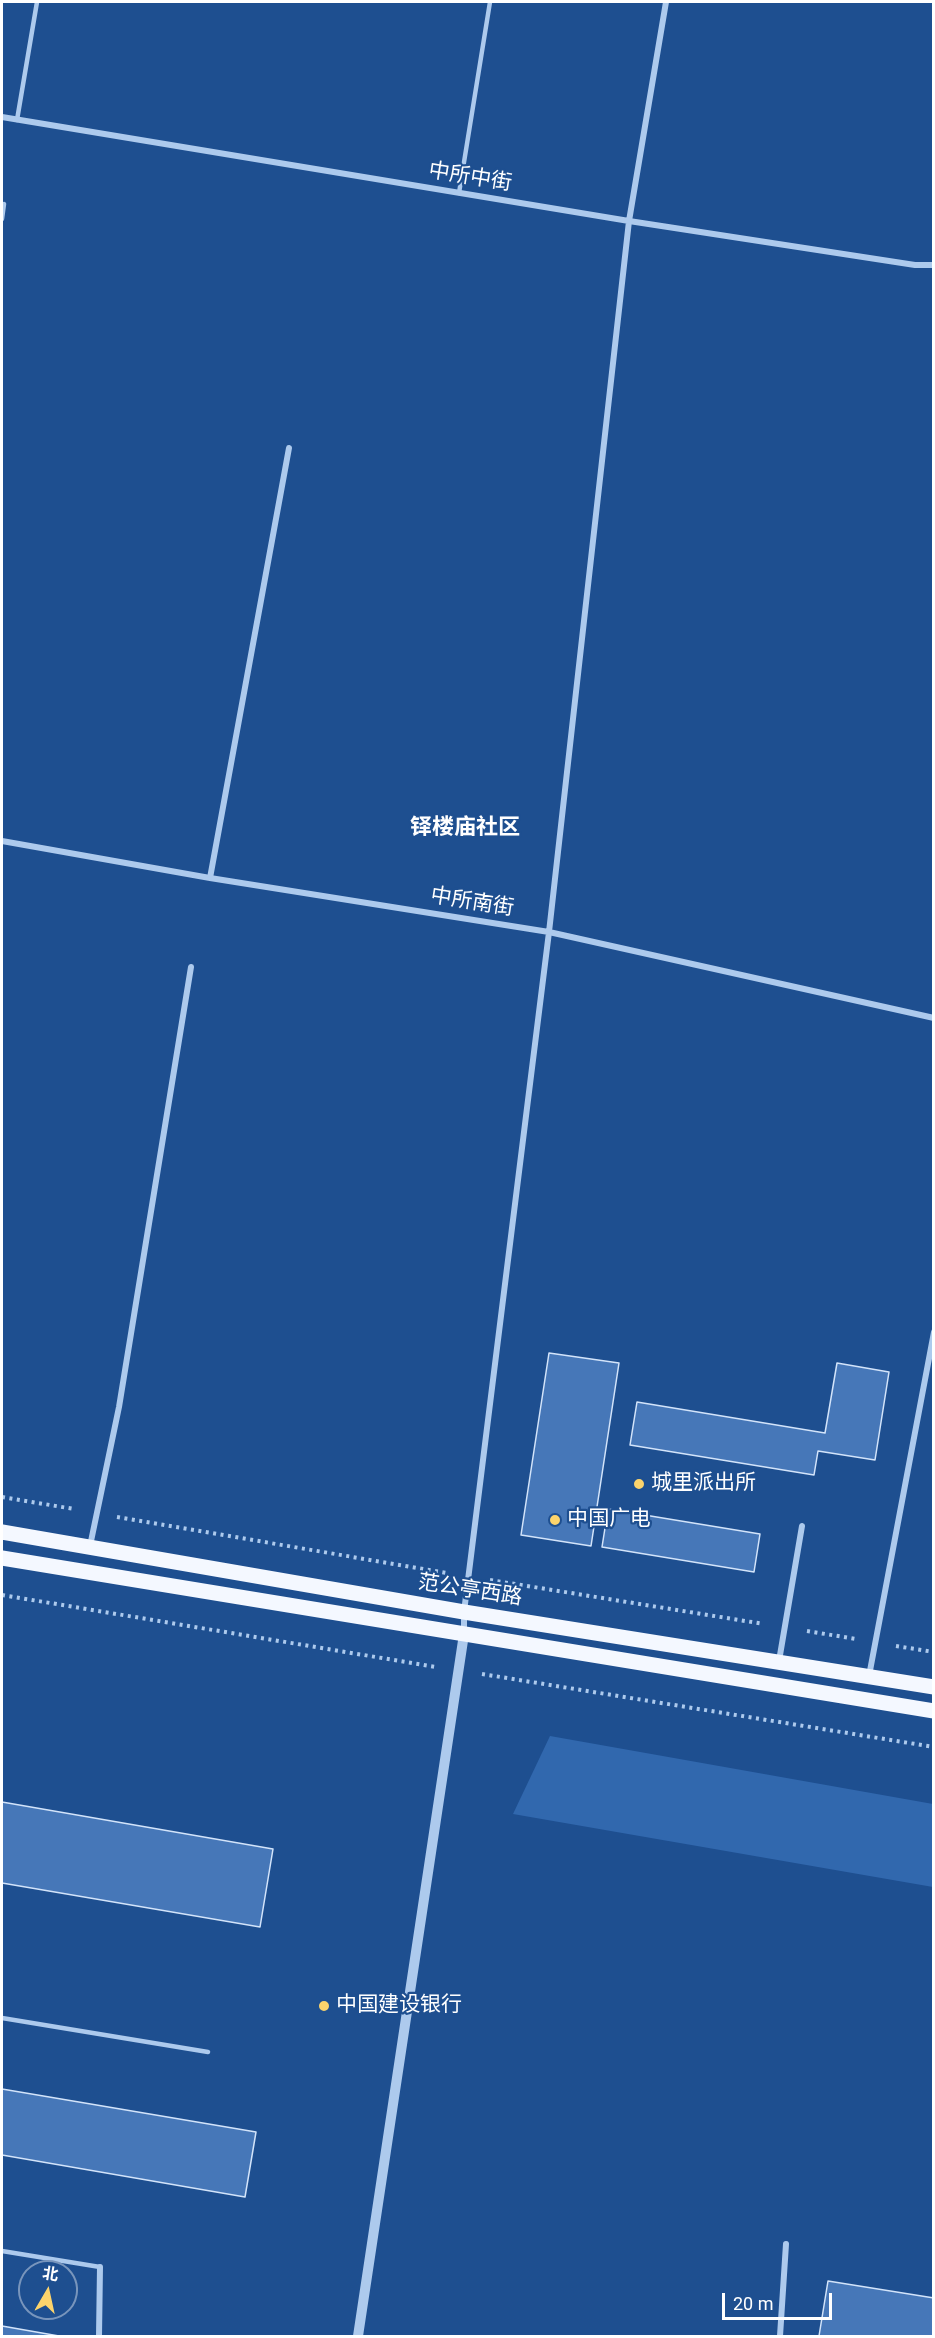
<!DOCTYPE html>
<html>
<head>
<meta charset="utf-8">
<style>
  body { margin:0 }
  #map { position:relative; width:935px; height:2338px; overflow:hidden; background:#1e4f90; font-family:Roboto,"Noto Sans SC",sans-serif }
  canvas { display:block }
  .frame { position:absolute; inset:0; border:3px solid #fff; pointer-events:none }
  .north { position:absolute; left:18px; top:2260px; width:60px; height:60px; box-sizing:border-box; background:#1e4f90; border:2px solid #7895bc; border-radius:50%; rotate:9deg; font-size:16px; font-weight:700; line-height:24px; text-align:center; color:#fff }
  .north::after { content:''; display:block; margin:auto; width:21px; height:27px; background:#fcd46c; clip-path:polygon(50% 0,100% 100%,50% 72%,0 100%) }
  .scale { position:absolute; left:722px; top:2293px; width:110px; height:27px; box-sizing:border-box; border:3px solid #fff; border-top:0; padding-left:8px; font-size:18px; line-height:21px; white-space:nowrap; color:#fff; -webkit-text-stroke:4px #1e4f90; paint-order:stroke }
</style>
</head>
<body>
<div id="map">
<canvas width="935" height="2338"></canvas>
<div class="frame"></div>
<div class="north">北</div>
<div class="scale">20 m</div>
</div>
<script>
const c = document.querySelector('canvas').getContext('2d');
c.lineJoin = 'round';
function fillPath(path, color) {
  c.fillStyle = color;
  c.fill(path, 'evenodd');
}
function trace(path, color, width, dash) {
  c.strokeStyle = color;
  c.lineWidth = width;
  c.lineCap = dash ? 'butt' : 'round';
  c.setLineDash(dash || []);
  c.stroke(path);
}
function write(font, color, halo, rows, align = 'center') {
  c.font = font + ' Roboto,"Noto Sans SC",sans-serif';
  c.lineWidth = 4.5;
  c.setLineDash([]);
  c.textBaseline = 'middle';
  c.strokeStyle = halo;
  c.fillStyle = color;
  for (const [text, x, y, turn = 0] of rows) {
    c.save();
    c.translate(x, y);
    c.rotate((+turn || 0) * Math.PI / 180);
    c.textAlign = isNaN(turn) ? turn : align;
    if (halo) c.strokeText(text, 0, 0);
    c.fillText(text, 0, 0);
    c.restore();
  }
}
const green = new Path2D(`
  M 550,1736 L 933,1804 L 933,1887 L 513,1814 Z`);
const building = new Path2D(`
  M 549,1353 L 619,1363 L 591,1546 L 521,1535 Z
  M 837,1363 L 889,1372 L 875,1460 L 818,1451 L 814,1475 L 630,1445 L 637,1402 L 825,1433 Z
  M 608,1509 L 760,1534 L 754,1572 L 602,1547 Z
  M 2,1802 L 273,1849 L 260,1927 L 2,1883 Z
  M 2,2089 L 256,2132 L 245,2197 L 2,2155 Z
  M 828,2281 L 934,2298 L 934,2336 L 819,2336 Z
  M 2,2326 L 59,2336 L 2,2336 Z`);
const path = new Path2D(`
  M 2,1497 L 74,1509
  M 117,1517 L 447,1573
  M 490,1580 L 764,1624
  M 2,1595 L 436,1667
  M 807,1631 L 856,1639
  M 896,1646 L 934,1652
  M 482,1674 L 934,1747`);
const service = new Path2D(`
  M 17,120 L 37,2
  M 459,193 L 490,2
  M 2,219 L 4,204
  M 2,2018 L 208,2052
  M 2,2251 L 100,2267`);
const minor = new Path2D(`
  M 2,117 L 629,221 L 915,265 L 934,265
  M 2,841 L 210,878 L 549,932 L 934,1018
  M 210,878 L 289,448
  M 90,1546 L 119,1407 L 191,967
  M 464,1632 L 464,1612 L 549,932 L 629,221 L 666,2
  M 779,1661 L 802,1526
  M 869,1676 L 934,1332
  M 99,2336 L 100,2267
  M 780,2336 L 786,2244`);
const tertiary = new Path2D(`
  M 358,2336 L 464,1634`);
const primary = new Path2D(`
  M 2,1532 L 464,1612 L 934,1687
  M 2,1558 L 934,1711`);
const markers = [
  [639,1484,6,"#fcd46c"],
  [555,1520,6,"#fcd46c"],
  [324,2006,6,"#fcd46c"]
];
const streetNames = [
  ["中所中街",470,178,9],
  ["中所南街",472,903,9],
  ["范公亭西路",470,1591,9]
];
const poiNames = [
  ["城里派出所",651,1484],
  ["中国广电",567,1520],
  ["中国建设银行",336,2006]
];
const neighbourhoodNames = [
  ["铎楼庙社区",465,828]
];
fillPath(green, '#3168ae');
fillPath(building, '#4677b8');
trace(building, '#d3e4fa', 1.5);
trace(path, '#adcaed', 4, [3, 4.5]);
trace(service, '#adcaed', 4.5);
trace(minor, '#adcaed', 6);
trace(tertiary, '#adcaed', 10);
trace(primary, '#f4f8ff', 15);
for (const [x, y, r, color] of markers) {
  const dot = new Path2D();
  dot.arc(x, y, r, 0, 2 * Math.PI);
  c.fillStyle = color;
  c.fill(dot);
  trace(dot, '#1e4f90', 2);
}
write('21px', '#fff', '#1e4f90', streetNames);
write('21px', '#fff', '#1e4f90', poiNames, 'left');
write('bold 22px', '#fff', '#1e4f90', neighbourhoodNames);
</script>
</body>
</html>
